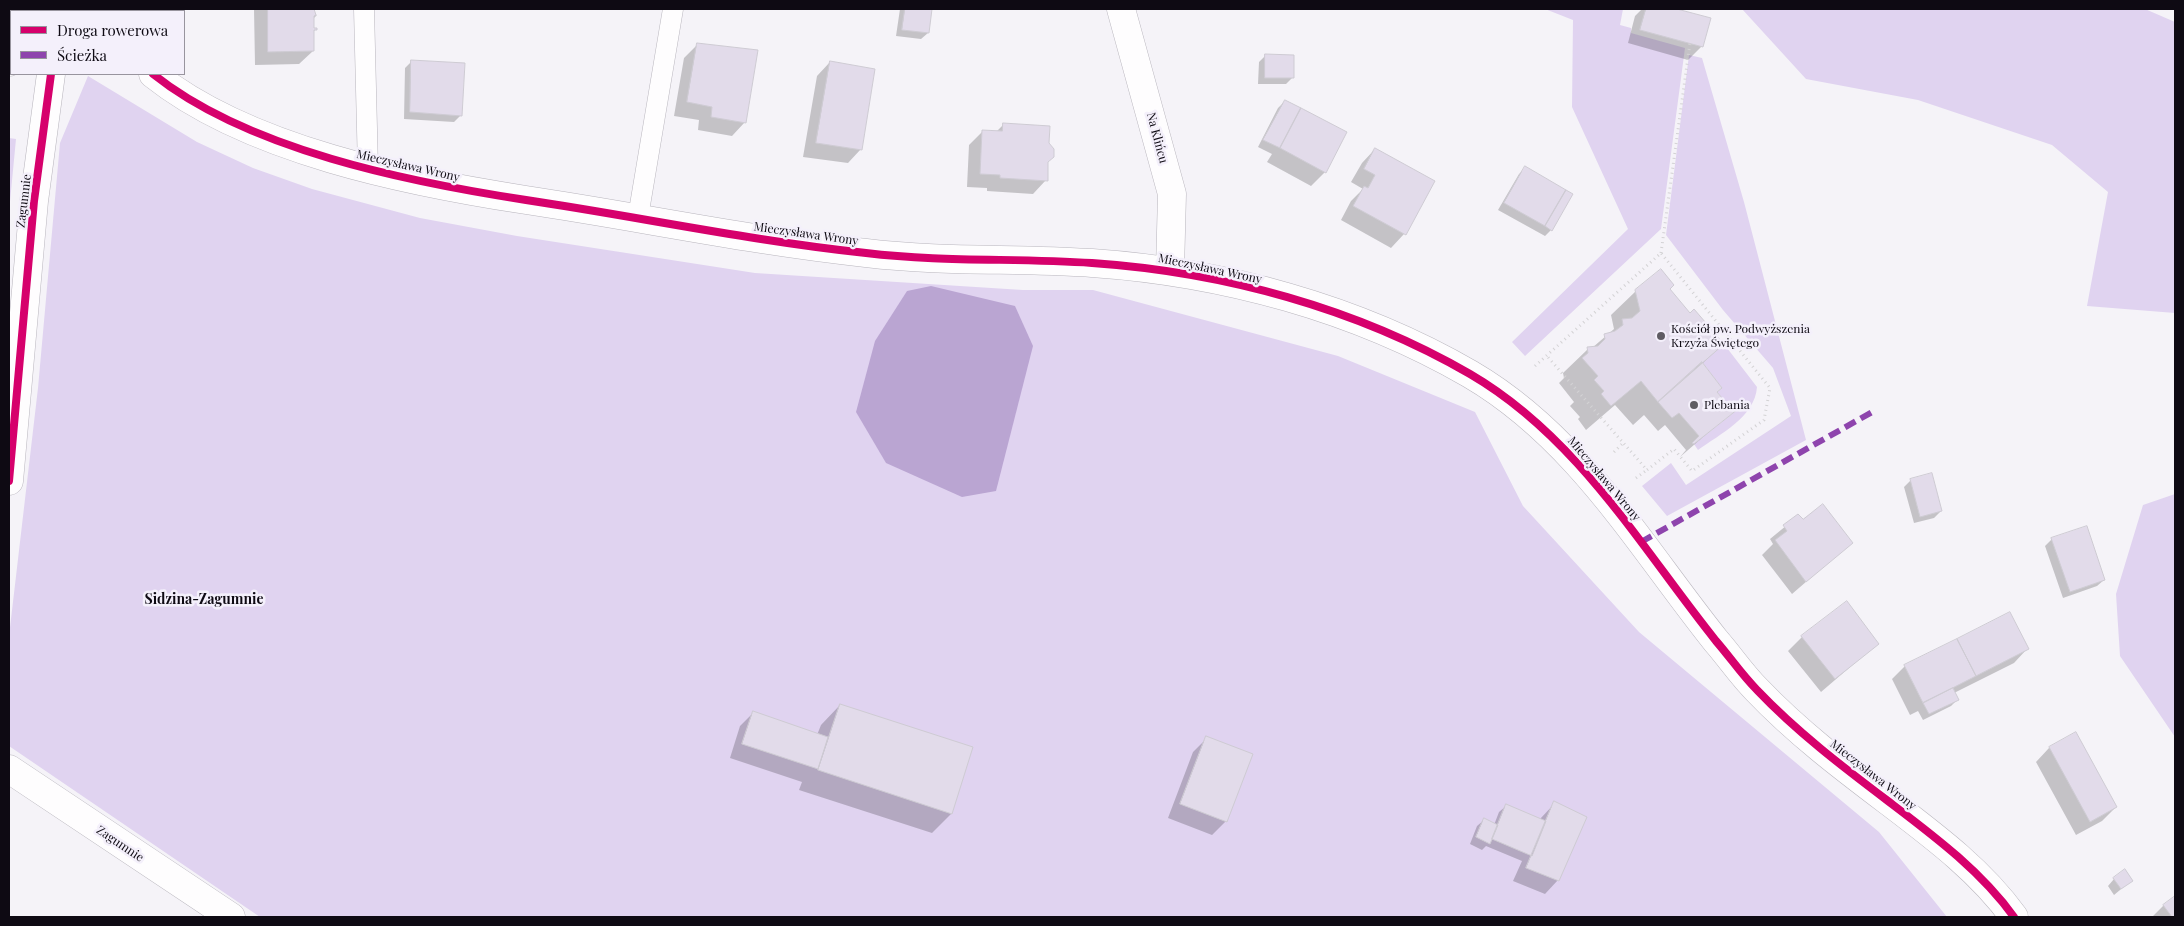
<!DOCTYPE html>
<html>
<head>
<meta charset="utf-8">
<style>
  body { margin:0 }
  #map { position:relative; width:2184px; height:926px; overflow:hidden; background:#f5f3f8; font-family:"Playfair Display",serif }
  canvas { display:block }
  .frame { position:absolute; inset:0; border:10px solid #0e0a13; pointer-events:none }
  .legend { position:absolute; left:10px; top:10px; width:175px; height:65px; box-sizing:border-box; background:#f4f0fb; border:1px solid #98949e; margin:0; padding:6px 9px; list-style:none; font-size:15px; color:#0e0a13 }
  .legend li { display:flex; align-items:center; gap:10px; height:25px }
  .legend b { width:25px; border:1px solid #98949e }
</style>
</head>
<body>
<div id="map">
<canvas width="2184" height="926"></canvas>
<div class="frame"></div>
<ul class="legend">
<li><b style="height:6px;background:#d6006c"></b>Droga rowerowa</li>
<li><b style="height:6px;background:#8e44ad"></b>Ścieżka</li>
</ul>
</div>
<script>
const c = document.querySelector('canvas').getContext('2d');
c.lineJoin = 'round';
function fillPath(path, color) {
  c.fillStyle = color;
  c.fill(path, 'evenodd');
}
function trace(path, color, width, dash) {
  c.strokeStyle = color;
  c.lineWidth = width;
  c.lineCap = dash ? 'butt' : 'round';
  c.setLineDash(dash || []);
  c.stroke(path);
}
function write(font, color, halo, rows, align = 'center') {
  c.font = font + ' "Playfair Display",serif';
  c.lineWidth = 5;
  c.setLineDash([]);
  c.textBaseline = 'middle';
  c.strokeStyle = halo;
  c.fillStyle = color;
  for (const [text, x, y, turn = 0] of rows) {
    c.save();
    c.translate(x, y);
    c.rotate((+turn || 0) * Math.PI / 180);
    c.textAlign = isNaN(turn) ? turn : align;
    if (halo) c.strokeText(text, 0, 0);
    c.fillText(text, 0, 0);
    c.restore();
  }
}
const green = new Path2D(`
  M 1545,9 L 1623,9 L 1620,25 L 1631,28 L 1631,33 L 1685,48 L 1661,229 L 1525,356 L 1512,342 L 1628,229 L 1572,107 L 1573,20 Z
  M 1742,9 L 2145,9 L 2175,22 L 2175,313 L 2087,306 L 2108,192 L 2052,145 L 1918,100 L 1806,79 Z
  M 1689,55 L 1702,58 L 1744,202 L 1806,440 L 1667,516 L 1642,486 L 1671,463 L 1686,485 L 1791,416 L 1773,368 L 1723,310 L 1666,235 Z
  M 88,76 L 197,142 L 253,168 L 312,189 L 420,218 L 517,236 L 755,273 L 1023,290 L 1093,290 L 1338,356 L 1475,412 L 1523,506 L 1639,632 L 1879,832 L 1947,917 L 260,917 L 9,746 L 9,636 L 38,388 L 60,143 Z
  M 9,138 L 16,139 L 9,212 Z
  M 1724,344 L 1757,387 C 1755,417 1720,434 1698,450 L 1694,444 L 1738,409 L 1736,408 L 1733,411 L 1717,392 L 1722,388 L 1702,362 Z
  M 2175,494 L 2175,737 L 2120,656 L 2116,594 L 2143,505 Z`);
const water = new Path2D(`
  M 931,286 L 1015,306 L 1033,346 L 996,491 L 962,497 L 886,463 L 856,412 L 875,341 L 907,291 Z`);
const shadow = new Path2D(`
  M 254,9 L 312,9 L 313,14 L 317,15 L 312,20 L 313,29 L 315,30 L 313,32 L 313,51 L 299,64 L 255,65 Z
  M 900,9 L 931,9 L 928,33 L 921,39 L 896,36 Z
  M 979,9 L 995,9 L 979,10 Z
  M 1642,9 L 1673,9 L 1709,19 L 1702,46 L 1688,60 L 1628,43 L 1635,16 Z
  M 697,45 L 745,122 L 732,136 L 698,130 L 699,120 L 674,116 L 684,58 Z
  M 1265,56 L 1293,77 L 1286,84 L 1258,84 L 1259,62 Z
  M 412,61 L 461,115 L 454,122 L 404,119 L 405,68 Z
  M 830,62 L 861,149 L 848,163 L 803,157 L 817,76 Z
  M 1285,101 L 1325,172 L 1311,186 L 1267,162 L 1272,154 L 1258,147 L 1278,108 Z
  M 1003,125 L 1047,162 L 1046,180 L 1033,194 L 987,191 L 987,188 L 967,187 L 969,145 L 983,131 L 996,132 Z
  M 1375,149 L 1433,181 L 1404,234 L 1391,248 L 1341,220 L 1351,201 L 1363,189 L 1351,182 L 1362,163 Z
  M 1526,168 L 1551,230 L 1545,236 L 1498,210 L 1519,174 Z
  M 1668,289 L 1690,315 L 1722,344 L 1702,364 L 1716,392 L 1732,412 L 1680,457 L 1686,450 L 1665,425 L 1658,431 L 1644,415 L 1633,425 L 1615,405 L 1586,430 L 1578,419 L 1580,417 L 1570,406 L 1574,402 L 1559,383 L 1564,378 L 1563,373 L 1588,349 L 1592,348 L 1614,329 L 1611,315 L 1636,291 Z
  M 1911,480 L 1941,511 L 1934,518 L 1914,523 L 1904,487 Z
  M 1798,516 L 1802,521 L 1851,543 L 1792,594 L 1762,555 L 1773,544 L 1770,539 Z
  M 2052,539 L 2104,580 L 2097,586 L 2063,598 L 2045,546 Z
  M 1847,603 L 1877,644 L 1821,692 L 1788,651 L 1802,637 Z
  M 2027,649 L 2014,663 L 1954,693 L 1958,699 L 1951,706 L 1923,720 L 1918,711 L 1910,715 L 1892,679 L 1905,666 Z
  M 840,705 L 951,814 L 932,833 L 799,790 L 802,782 L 730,758 L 740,726 L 753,713 L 817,735 L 821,725 Z
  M 2075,734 L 2116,807 L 2102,821 L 2076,835 L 2036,762 L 2049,748 Z
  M 1207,738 L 1226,821 L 1212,835 L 1168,818 L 1193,752 Z
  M 1555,803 L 1558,880 L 1545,894 L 1513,881 L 1522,861 L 1486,846 L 1482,850 L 1470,844 L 1477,826 L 1484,820 L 1494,825 L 1499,812 L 1506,806 L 1540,819 Z
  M 2114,879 L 2132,880 L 2114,895 L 2108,886 Z
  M 2175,897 L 2175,917 L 2152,917 L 2163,906 Z`);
const building = new Path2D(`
  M 268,9 L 314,9 L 316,15 L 314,16 L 314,28 L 317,28 L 317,30 L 314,30 L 314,51 L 268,52 Z
  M 905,9 L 932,9 L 929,33 L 902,30 Z
  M 1646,9 L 1677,9 L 1711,18 L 1703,47 L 1640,30 Z
  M 697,43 L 758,50 L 746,123 L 711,117 L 712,107 L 687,102 Z
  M 1265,54 L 1294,55 L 1294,78 L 1265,78 Z
  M 411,60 L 465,63 L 462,116 L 410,112 Z
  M 830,61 L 875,69 L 862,150 L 816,143 Z
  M 1285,100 L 1301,108 L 1280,148 L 1263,140 Z
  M 1301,108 L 1347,132 L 1326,173 L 1280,148 Z
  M 1003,123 L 1050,126 L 1049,143 L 1054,149 L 1054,157 L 1048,162 L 1048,181 L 1000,178 L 1000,175 L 980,174 L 982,130 L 1002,131 Z
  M 1375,148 L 1435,181 L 1406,235 L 1353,206 L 1364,186 L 1368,188 L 1375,175 L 1364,169 Z
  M 1525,166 L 1566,190 L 1545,226 L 1504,203 Z
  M 1566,190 L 1573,194 L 1552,231 L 1545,226 Z
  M 1661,269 L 1674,285 L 1670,289 L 1690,313 L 1694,309 L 1724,344 L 1658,402 L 1641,381 L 1611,406 L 1601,394 L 1604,391 L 1594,380 L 1598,376 L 1582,358 L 1588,353 L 1587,347 L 1598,346 L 1605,339 L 1604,334 L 1615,331 L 1623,325 L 1622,319 L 1632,318 L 1640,311 L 1635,290 Z
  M 1702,362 L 1722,388 L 1717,392 L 1733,411 L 1736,408 L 1738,409 L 1694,444 L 1692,443 L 1699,436 L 1679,413 L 1672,418 L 1658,402 Z
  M 1932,473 L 1942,511 L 1920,517 L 1910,479 Z
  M 1823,504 L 1853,543 L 1806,582 L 1775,540 L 1787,531 L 1783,525 L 1798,514 L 1803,519 Z
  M 2087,526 L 2105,580 L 2070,592 L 2051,538 Z
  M 1847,601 L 1879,644 L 1835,679 L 1801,636 Z
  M 2010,612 L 2029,649 L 1976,676 L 1957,639 Z
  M 1957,639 L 1976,676 L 1923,703 L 1904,665 Z
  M 1953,688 L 1959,700 L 1929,714 L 1923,703 Z
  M 840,704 L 973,747 L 952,814 L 818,770 Z
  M 753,711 L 828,737 L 818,769 L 742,744 Z
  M 2076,732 L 2117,807 L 2090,822 L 2049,747 Z
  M 1206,736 L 1253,754 L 1227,822 L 1180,804 Z
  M 1554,801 L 1587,817 L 1559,881 L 1526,868 Z
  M 1506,804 L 1546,821 L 1532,856 L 1492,839 Z
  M 1484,818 L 1498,825 L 1490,844 L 1476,837 Z
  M 2125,869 L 2133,881 L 2121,889 L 2113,878 Z
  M 2175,896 L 2175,917 L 2172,917 L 2163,905 Z`);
const path = new Path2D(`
  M 1661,253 L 1690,43
  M 1535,366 L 1661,253 L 1770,388 L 1764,420 L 1692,471 L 1674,449 L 1647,470 L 1547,356
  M 1614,452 L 1623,443
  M 1636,478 L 1647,470`);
const lane = new Path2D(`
  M 364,9 L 368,169
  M 638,217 L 673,9`);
const street = new Path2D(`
  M 1121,9 L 1172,194 L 1170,270
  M 9,27 L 11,26
  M 9,62 L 11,61
  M 9,481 L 34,201 L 51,74
  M 9,769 L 231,917`);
const secondary = new Path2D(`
  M 92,9 L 94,11
  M 153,74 C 248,150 409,182 526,200 C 640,217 752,241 866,253 C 941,262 1017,258 1092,263 C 1223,272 1356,308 1470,374 C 1578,437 1640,546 1716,641 C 1730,657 1742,675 1757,690 C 1797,732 1843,767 1888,801 C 1934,836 1981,871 2014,917`);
const quiet = new Path2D(`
  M 1641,542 L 1874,411`);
const cycleway = new Path2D(`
  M 153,74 C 248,150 409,182 526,200 C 640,217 752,241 866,253 C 941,262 1017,258 1092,263 C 1223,272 1356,308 1470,374 C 1578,437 1640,546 1716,641 C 1730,657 1742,675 1757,690 C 1797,732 1843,767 1888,801 C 1934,836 1981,871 2014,917
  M 9,481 L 34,201 L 51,74`);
const markers = [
  [1661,336,5,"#5f5c63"],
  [1694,405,5,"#5f5c63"]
];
const streetNames = [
  ["Na Klińcu",1157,138,75],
  ["Mieczysława Wrony",408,166,13],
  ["Zagumnie",24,201,-83],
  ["Mieczysława Wrony",806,234,8],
  ["Mieczysława Wrony",1210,269,12],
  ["Mieczysława Wrony",1604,479,50],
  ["Mieczysława Wrony",1873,775,38],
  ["Zagumnie",120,844,34]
];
const poiNames = [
  ["Kościół pw. Podwyższenia",1671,329],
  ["Krzyża Świętego",1671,343],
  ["Plebania",1704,405]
];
const neighbourhoodNames = [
  ["Sidzina-Zagumnie",204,600]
];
fillPath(green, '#e0d3f0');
fillPath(water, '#baa5d2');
fillPath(shadow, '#0003');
fillPath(building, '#e2dbea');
trace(building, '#cecbd3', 1);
trace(lane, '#b8b5bd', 21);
trace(street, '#b8b5bd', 29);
trace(secondary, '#b8b5bd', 29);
trace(path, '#d3d2d4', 3, [1, 4]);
trace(lane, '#fefdfe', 20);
trace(street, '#fefdfe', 28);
trace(secondary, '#fefdfe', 28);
trace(quiet, '#8e44ad', 6, [12, 6]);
trace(cycleway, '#d6006c', 8);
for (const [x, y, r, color] of markers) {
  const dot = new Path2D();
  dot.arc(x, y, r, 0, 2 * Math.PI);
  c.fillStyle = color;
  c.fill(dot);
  trace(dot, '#f4f0fb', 2);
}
write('12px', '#0e0a13', '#f4f0fb', streetNames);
write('12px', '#0e0a13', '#f4f0fb', poiNames, 'left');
write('bold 14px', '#0e0a13', '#f4f0fb', neighbourhoodNames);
</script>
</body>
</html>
